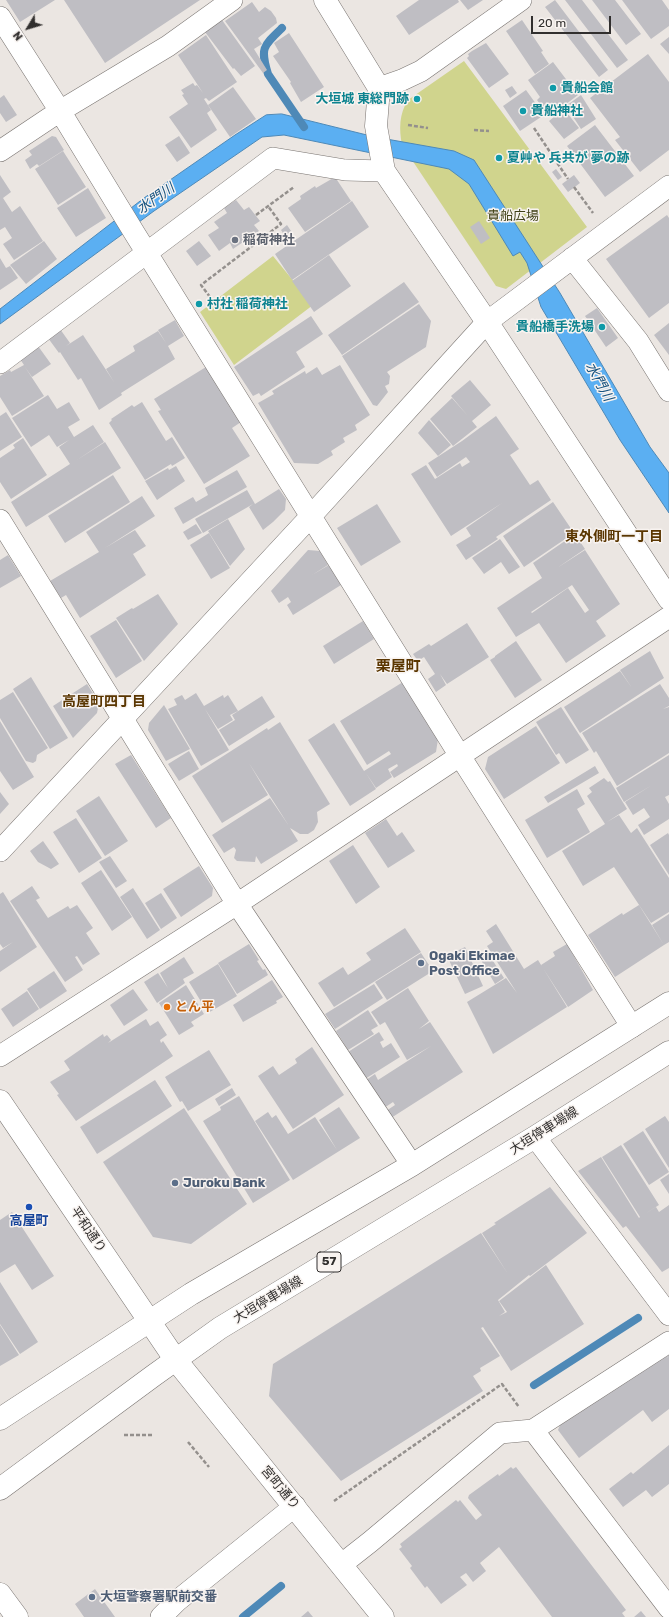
<!DOCTYPE html>
<html>
<head>
<meta charset="utf-8">
<style>
  body { margin:0 }
  #map { position:relative; width:669px; height:1617px; overflow:hidden; background:#ebe6e2; font-family:Rubik,sans-serif }
  canvas { display:block }
  .north { position:absolute; left:8px; top:8px; width:40px; height:40px; -webkit-text-stroke:3px #f8f3f0; paint-order:stroke; rotate:232deg; font-size:11px; font-weight:700; line-height:16px; text-align:center; color:#312f2e }
  .north::after { content:''; display:block; margin:auto; width:14px; height:18px; background:#312f2e; clip-path:polygon(50% 0,100% 100%,50% 72%,0 100%) }
  .scale { position:absolute; left:531px; top:16px; width:80px; height:18px; box-sizing:border-box; border:2px solid #312f2e; border-top:0; padding-left:5px; font-size:12px; line-height:14px; white-space:nowrap; color:#312f2e; -webkit-text-stroke:3px #f8f3f0; paint-order:stroke }
</style>
</head>
<body>
<div id="map">
<canvas width="669" height="1617"></canvas>
<div class="north">N</div>
<div class="scale">20 m</div>
</div>
<script>
const c = document.querySelector('canvas').getContext('2d');
c.lineJoin = 'round';
function fillPath(path, color) {
  c.fillStyle = color;
  c.fill(path, 'evenodd');
}
function trace(path, color, width, dash) {
  c.strokeStyle = color;
  c.lineWidth = width;
  c.lineCap = dash ? 'butt' : 'round';
  c.setLineDash(dash || []);
  c.stroke(path);
}
function write(font, color, halo, rows, align = 'center') {
  c.font = font + ' Rubik,"Noto Sans JP",sans-serif';
  c.lineWidth = 3;
  c.setLineDash([]);
  c.textBaseline = 'middle';
  c.strokeStyle = halo;
  c.fillStyle = color;
  for (const [text, x, y, turn = 0] of rows) {
    c.save();
    c.translate(x, y);
    c.rotate((+turn || 0) * Math.PI / 180);
    c.textAlign = isNaN(turn) ? turn : align;
    if (halo) c.strokeText(text, 0, 0);
    c.fillText(text, 0, 0);
    c.restore();
  }
}
const green = new Path2D(`
  M 464,61 L 587,227 L 506,289 L 496,286 L 402,145 C 399,129 399,114 408,100 Z
  M 273,256 L 313,305 L 234,365 L 200,312 Z`);
const water = new Path2D(`
  M 282,114 L 375,137 L 454,151 L 474,160 L 560,293 L 650,447 L 669,473 L 669,513 L 620,440 L 541,307 L 527,263 L 520,252 L 513,256 L 469,184 L 449,169 L 284,135 L 262,137 L 154,211 L 0,324 L 0,309 L 144,198 L 235,135 L 266,115 Z`);
const stream = new Path2D(`
  M 282,28 C 263,46 260,48 268,74 L 304,127
  M 534,1385 L 638,1318
  M 243,1617 L 281,1586`);
const building = new Path2D(`
  M 6,0 L 55,0 L 20,22 Z
  M 64,0 L 200,0 L 105,63 Z
  M 419,0 L 458,0 L 459,2 L 409,35 L 396,16 Z
  M 460,0 L 483,0 L 468,10 Z
  M 555,0 L 608,70 L 599,77 L 545,7 Z
  M 565,0 L 582,0 L 628,60 L 617,68 Z
  M 592,0 L 615,0 L 641,34 L 626,45 Z
  M 622,0 L 662,0 L 669,10 L 669,26 L 651,39 Z
  M 252,2 L 259,12 L 265,7 L 271,11 L 276,18 L 277,23 L 258,38 L 262,44 L 254,49 L 267,70 L 263,73 L 225,21 Z
  M 222,20 L 255,66 L 241,76 L 234,68 L 233,69 L 205,32 Z
  M 522,20 L 543,51 L 541,52 L 549,64 L 535,74 L 506,31 Z
  M 289,33 L 324,87 L 301,102 L 290,83 L 291,82 L 273,56 L 279,52 L 274,43 Z
  M 206,35 L 237,82 L 209,101 L 206,98 L 204,99 L 211,110 L 207,113 L 217,130 L 191,148 L 169,117 L 188,104 L 182,95 L 184,94 L 181,90 L 193,83 L 195,86 L 197,85 L 203,93 L 178,55 Z
  M 669,37 L 669,54 L 660,44 Z
  M 486,43 L 509,74 L 489,88 L 467,58 L 469,56 L 468,54 L 472,51 Z
  M 648,54 L 669,82 L 669,150 L 640,172 L 615,140 L 620,137 L 590,98 Z
  M 553,62 L 578,95 L 549,117 L 537,100 L 540,97 L 528,80 Z
  M 512,86 L 517,93 L 510,98 L 505,90 Z
  M 233,87 L 256,119 L 230,137 L 208,105 Z
  M 526,90 L 544,115 L 520,131 L 503,106 Z
  M 4,95 L 17,115 L 6,122 L 0,113 L 0,98 Z
  M 581,95 L 596,119 L 581,129 L 566,106 Z
  M 564,109 L 579,128 L 564,139 L 549,121 Z
  M 595,125 L 634,176 L 605,197 L 567,146 Z
  M 52,136 L 56,137 L 64,150 L 39,166 L 37,164 L 30,169 L 25,160 L 32,155 L 29,151 Z
  M 179,136 L 190,153 L 177,162 L 165,145 Z
  M 63,151 L 86,187 L 58,205 L 35,169 Z
  M 556,169 L 562,177 L 558,180 L 552,172 Z
  M 0,175 L 11,192 L 3,198 L 12,212 L 20,206 L 43,241 L 14,260 L 3,244 L 12,238 L 5,227 L 0,230 Z
  M 574,175 L 580,183 L 568,192 L 562,184 Z
  M 335,177 L 351,201 L 305,232 L 288,208 L 301,199 L 300,196 L 315,186 L 316,188 Z
  M 88,188 L 106,218 L 76,237 L 57,208 Z
  M 236,200 L 244,210 L 249,207 L 260,221 L 254,225 L 259,231 L 233,249 L 230,243 L 219,251 L 208,235 L 219,228 L 214,222 L 227,213 L 224,208 Z
  M 352,201 L 369,227 L 292,280 L 275,254 Z
  M 667,215 L 669,218 L 669,303 L 649,318 L 606,259 Z
  M 479,221 L 490,238 L 481,244 L 470,227 Z
  M 287,225 L 291,231 L 285,236 L 281,230 Z
  M 44,241 L 57,259 L 26,284 L 10,265 Z
  M 199,241 L 211,256 L 197,266 L 186,251 Z
  M 329,255 L 351,286 L 314,312 L 292,281 Z
  M 0,258 L 6,268 L 10,266 L 18,278 L 0,290 Z
  M 404,282 L 419,302 L 342,355 L 328,335 Z
  M 419,304 L 431,321 L 426,347 L 387,372 L 390,376 L 389,384 L 385,386 L 388,392 L 377,406 L 373,405 L 342,356 Z
  M 597,308 L 618,338 L 606,347 L 585,316 Z
  M 311,316 L 323,334 L 296,352 L 305,367 L 261,396 L 259,393 L 253,396 L 234,367 Z
  M 175,320 L 184,336 L 168,346 L 175,359 L 121,393 L 122,395 L 99,410 L 81,378 L 78,380 L 60,352 L 59,353 L 48,338 L 60,329 L 70,343 L 66,346 L 83,335 L 114,382 L 106,369 L 135,351 L 133,346 L 158,331 L 166,343 L 158,330 Z
  M 669,323 L 669,355 L 654,335 Z
  M 38,346 L 51,364 L 32,377 L 25,367 L 44,396 L 12,416 L 0,397 L 0,376 L 10,370 L 11,372 L 24,365 L 20,359 Z
  M 340,365 L 370,415 L 355,425 L 357,430 L 343,438 L 345,442 L 331,451 L 333,455 L 318,464 L 294,463 L 258,403 L 274,394 L 272,391 L 305,371 L 306,374 L 317,367 L 322,375 Z
  M 206,367 L 241,422 L 232,428 L 250,456 L 204,484 L 158,411 L 161,410 L 154,399 Z
  M 470,380 L 491,405 L 472,421 L 477,427 L 453,446 L 430,419 L 452,398 L 467,415 L 451,396 Z
  M 48,395 L 57,409 L 69,402 L 80,420 L 68,427 L 74,437 L 93,425 L 104,442 L 77,460 L 105,442 L 121,468 L 26,527 L 11,502 L 70,464 L 59,447 L 69,440 L 57,447 L 49,435 L 31,447 L 12,418 Z
  M 142,402 L 166,441 L 172,437 L 185,458 L 172,466 L 171,464 L 145,480 L 109,423 L 112,420 L 111,419 L 132,405 L 134,407 Z
  M 6,412 L 22,437 L 0,451 L 0,416 Z
  M 496,416 L 519,449 L 471,481 L 510,455 L 530,485 L 538,480 L 551,500 L 496,537 L 498,539 L 466,560 L 456,545 L 471,536 L 466,528 L 502,503 L 451,536 L 411,474 L 426,465 L 435,479 L 460,463 L 462,467 L 470,462 L 466,457 L 437,477 L 428,463 L 462,441 Z
  M 429,420 L 451,445 L 438,456 L 418,433 Z
  M 23,438 L 47,475 L 11,499 L 0,482 L 0,458 L 15,448 L 13,445 Z
  M 176,466 L 185,481 L 157,500 L 145,481 L 168,468 L 169,470 Z
  M 237,470 L 247,487 L 183,524 L 174,508 L 193,497 L 196,502 L 208,495 L 205,488 Z
  M 113,475 L 130,502 L 65,543 L 48,516 Z
  M 279,489 L 286,499 L 285,510 L 273,522 L 263,530 L 249,507 L 253,504 L 203,533 L 195,519 L 247,490 L 255,504 Z
  M 142,496 L 155,516 L 105,548 L 135,530 L 146,546 L 133,554 L 146,575 L 80,618 L 66,595 L 61,598 L 50,581 L 99,552 L 86,532 Z
  M 553,502 L 574,533 L 524,567 L 503,536 Z
  M 377,504 L 401,542 L 361,566 L 337,528 Z
  M 228,519 L 245,549 L 230,566 L 208,531 Z
  M 196,524 L 202,533 L 188,540 L 183,532 Z
  M 209,533 L 230,568 L 211,579 L 190,545 Z
  M 575,534 L 585,549 L 557,568 L 585,550 L 620,604 L 596,621 L 606,636 L 566,663 L 539,623 L 516,637 L 497,608 L 542,578 L 533,563 ZM 572,585 L 589,610 L 585,613 L 568,588 L 532,613 L 531,612 Z
  M 500,539 L 520,567 L 509,574 L 501,562 L 484,574 L 472,558 Z
  M 308,550 L 320,551 L 328,565 L 312,575 L 329,565 L 341,585 L 293,615 L 287,605 L 291,602 L 288,597 L 279,603 L 271,591 Z
  M 8,555 L 21,576 L 0,588 L 0,560 Z
  M 158,594 L 178,624 L 144,661 L 116,618 L 132,608 L 133,609 Z
  M 116,620 L 142,661 L 116,678 L 90,636 Z
  M 363,621 L 374,639 L 334,664 L 323,646 Z
  M 467,623 L 489,657 L 447,684 L 440,674 L 446,685 L 436,692 L 428,679 L 435,674 L 424,657 L 418,661 L 413,654 L 429,644 L 431,646 Z
  M 516,641 L 542,680 L 515,698 L 490,660 L 495,657 L 495,656 Z
  M 650,651 L 664,678 L 580,733 L 564,707 L 620,671 L 632,688 L 620,670 Z
  M 31,677 L 68,738 L 50,749 L 13,689 Z
  M 403,682 L 438,739 L 436,752 L 394,778 L 390,772 L 398,766 L 397,764 L 388,769 L 392,777 L 376,788 L 366,773 L 376,789 L 350,806 L 308,740 L 334,723 L 364,771 L 391,754 L 389,751 L 367,765 L 340,721 Z
  M 87,684 L 99,703 L 97,713 L 73,738 L 53,706 Z
  M 660,684 L 669,698 L 669,706 L 663,709 L 669,707 L 669,753 L 617,786 L 596,751 L 594,753 L 582,733 Z
  M 13,692 L 48,748 L 37,755 L 36,761 L 33,763 L 26,761 L 0,718 L 0,700 Z
  M 196,693 L 204,706 L 223,695 L 224,698 L 228,695 L 238,711 L 230,715 L 233,720 L 218,729 L 205,709 L 229,750 L 201,766 L 168,709 L 177,705 L 174,699 L 182,695 L 185,700 Z
  M 262,696 L 275,717 L 229,746 L 219,730 L 235,720 L 232,715 Z
  M 164,705 L 190,749 L 166,761 L 148,730 L 149,723 Z
  M 561,707 L 589,750 L 566,764 L 559,753 L 556,755 L 536,722 Z
  M 0,721 L 34,777 L 13,790 L 0,771 Z
  M 280,722 L 330,804 L 317,812 L 318,822 L 314,830 L 308,834 L 300,834 L 290,828 L 298,841 L 261,864 L 256,856 L 255,862 L 237,861 L 234,858 L 236,850 L 234,847 L 224,853 L 212,835 L 270,798 L 289,826 L 249,763 L 268,795 L 222,823 L 192,776 L 267,728 L 268,730 Z
  M 536,726 L 560,763 L 504,799 L 485,769 L 488,757 Z
  M 189,751 L 199,769 L 179,781 L 168,764 Z
  M 131,755 L 171,818 L 156,828 L 115,764 Z
  M 669,755 L 669,795 L 665,797 L 669,804 L 669,819 L 644,835 L 638,825 L 650,817 L 644,808 L 633,815 L 625,802 L 652,785 L 624,802 L 616,788 Z
  M 595,766 L 599,773 L 548,803 L 544,797 Z
  M 604,778 L 608,782 L 610,781 L 627,809 L 607,822 L 619,815 L 631,833 L 637,828 L 669,878 L 669,912 L 651,923 L 614,867 L 583,886 L 562,851 L 605,824 L 587,796 L 592,792 L 589,788 Z
  M 577,789 L 585,804 L 577,809 L 590,832 L 547,858 L 525,820 Z
  M 0,792 L 9,804 L 0,814 Z
  M 99,796 L 128,841 L 105,856 L 76,811 Z
  M 76,818 L 102,858 L 79,873 L 53,832 Z
  M 386,819 L 397,836 L 402,832 L 415,851 L 388,868 L 365,833 Z
  M 668,833 L 669,835 L 669,875 L 650,845 Z
  M 43,841 L 59,864 L 51,869 L 38,862 L 30,851 Z
  M 353,845 L 380,887 L 356,904 L 329,861 Z
  M 110,856 L 127,881 L 116,888 L 99,862 Z
  M 199,866 L 213,888 L 212,896 L 181,917 L 163,889 Z
  M 101,870 L 132,917 L 112,931 L 81,883 Z
  M 32,886 L 40,898 L 36,900 L 48,918 L 68,906 L 70,909 L 77,905 L 93,928 L 86,933 L 100,954 L 83,965 L 77,956 L 75,957 L 83,970 L 65,982 L 10,901 Z
  M 133,888 L 160,930 L 147,939 L 120,897 Z
  M 3,892 L 37,947 L 0,972 L 0,951 L 13,942 L 3,948 L 0,944 L 0,894 Z
  M 161,893 L 177,918 L 161,929 L 145,903 Z
  M 639,905 L 664,945 L 615,977 L 588,935 L 622,913 L 623,915 Z
  M 669,914 L 669,942 L 664,945 L 652,925 Z
  M 496,924 L 524,969 L 538,960 L 567,1007 L 493,1054 L 467,1002 L 506,978 L 517,993 L 487,946 L 493,942 L 486,931 Z
  M 405,928 L 421,952 L 334,1007 L 318,983 L 343,967 L 348,975 L 371,960 L 366,953 Z
  M 249,944 L 259,960 L 257,961 L 263,970 L 265,969 L 268,975 L 237,994 L 218,963 Z
  M 567,944 L 593,990 L 568,1007 L 541,965 L 555,956 L 553,952 Z
  M 465,947 L 483,986 L 465,994 L 447,956 Z
  M 486,950 L 504,978 L 495,984 L 478,955 Z
  M 421,953 L 433,971 L 387,1000 L 375,982 Z
  M 184,957 L 194,973 L 183,979 L 185,983 L 157,1003 L 144,982 L 158,973 L 168,988 L 160,973 Z
  M 218,964 L 237,996 L 208,1013 L 189,982 Z
  M 54,971 L 67,991 L 40,1009 L 27,989 Z
  M 272,980 L 283,997 L 276,1001 L 277,1003 L 243,1022 L 233,1005 Z
  M 374,984 L 383,998 L 335,1029 L 325,1014 Z
  M 186,985 L 204,1014 L 191,1022 L 194,1026 L 179,1035 L 159,1003 Z
  M 408,988 L 429,1021 L 419,1029 L 430,1022 L 463,1072 L 391,1118 L 386,1111 L 395,1105 L 393,1102 L 384,1108 L 366,1080 L 375,1074 L 378,1080 L 431,1046 L 407,1060 L 385,1022 L 380,1025 L 371,1012 Z
  M 133,989 L 148,1010 L 124,1026 L 110,1005 Z
  M 27,991 L 39,1009 L 13,1027 L 1,1009 Z
  M 368,1010 L 378,1026 L 371,1030 L 374,1034 L 348,1050 L 336,1031 Z
  M 146,1019 L 150,1026 L 158,1021 L 160,1024 L 167,1035 L 160,1040 L 161,1043 L 163,1041 L 173,1056 L 76,1121 L 57,1095 L 59,1094 L 50,1082 L 70,1070 L 64,1061 L 103,1034 L 104,1037 L 107,1035 L 111,1040 L 108,1043 Z
  M 379,1032 L 384,1040 L 380,1042 L 383,1048 L 391,1043 L 400,1057 L 365,1079 L 348,1052 Z
  M 312,1047 L 344,1095 L 293,1129 L 258,1076 L 273,1066 L 279,1075 L 297,1063 L 295,1059 Z
  M 209,1050 L 231,1085 L 188,1111 L 182,1101 L 180,1102 L 165,1077 Z
  M 155,1080 L 172,1106 L 97,1154 L 80,1127 Z
  M 232,1088 L 236,1095 L 219,1106 L 215,1099 Z
  M 239,1096 L 290,1180 L 253,1203 L 203,1121 L 221,1110 L 220,1107 Z
  M 339,1107 L 360,1138 L 293,1180 L 255,1121 L 268,1112 L 272,1118 L 276,1115 L 288,1134 L 315,1117 L 337,1150 L 319,1120 Z
  M 184,1108 L 247,1204 L 191,1244 L 153,1237 L 103,1162 Z
  M 665,1116 L 669,1122 L 669,1168 L 645,1129 Z
  M 643,1131 L 669,1172 L 649,1185 L 623,1144 Z
  M 621,1145 L 659,1205 L 643,1215 L 656,1207 L 659,1212 L 669,1205 L 669,1268 L 662,1272 L 626,1226 L 623,1228 L 578,1171 L 601,1157 L 639,1218 L 640,1217 L 602,1157 Z
  M 669,1174 L 669,1194 L 660,1180 Z
  M 550,1187 L 587,1233 L 530,1276 L 529,1275 L 498,1300 L 505,1312 L 499,1316 L 507,1312 L 499,1301 L 546,1265 L 584,1324 L 511,1371 L 483,1327 L 481,1328 L 500,1356 L 480,1368 L 481,1371 L 473,1376 L 483,1391 L 341,1481 L 269,1396 L 273,1364 L 481,1233 L 508,1274 L 482,1233 L 496,1224 L 494,1223 Z
  M 12,1212 L 54,1276 L 32,1290 L 15,1264 L 0,1273 L 0,1220 Z
  M 0,1282 L 38,1342 L 20,1354 L 0,1324 Z
  M 0,1325 L 19,1355 L 0,1366 Z
  M 669,1353 L 669,1409 L 652,1422 L 643,1410 L 579,1458 L 558,1430 L 560,1425 L 665,1355 L 668,1358 L 666,1355 Z
  M 669,1445 L 669,1484 L 652,1497 L 646,1490 L 623,1507 L 609,1489 L 631,1472 L 633,1474 Z
  M 511,1467 L 513,1469 L 516,1467 L 626,1610 L 622,1613 L 625,1617 L 552,1617 L 499,1547 L 480,1563 L 486,1571 L 473,1582 L 466,1573 L 460,1577 L 467,1585 L 441,1604 L 427,1586 L 425,1588 L 410,1568 L 412,1566 L 399,1549 L 402,1547 L 400,1544 L 456,1500 L 458,1502 L 460,1500 L 476,1520 L 482,1515 L 468,1498 L 469,1495 L 498,1474 L 499,1476 Z
  M 95,1589 L 115,1617 L 84,1617 L 75,1604 Z
  M 308,1611 L 313,1617 L 301,1617 Z
  M 641,1611 L 646,1617 L 634,1617 Z`);
const path = new Path2D(`
  M 408,125 L 428,128
  M 534,128 L 568,179
  M 474,130 L 489,131
  M 574,187 L 593,213
  M 256,215 L 294,187
  M 210,297 L 201,285 L 281,224 L 268,206
  M 124,1435 L 152,1435
  M 188,1442 L 209,1467
  M 334,1501 L 502,1384 L 519,1407`);
const minor = new Path2D(`
  M 0,17 L 60,111 L 135,234 L 460,756 L 632,1027
  M 379,88 L 402,80 L 421,71 L 521,0
  M 0,151 L 60,111 L 168,46 L 232,0
  M 572,258 L 638,341 L 669,391
  M 0,363 L 273,158 L 345,170 L 384,171
  M 0,520 L 237,904 L 412,1165
  M 0,851 L 311,516 L 487,322 L 669,186
  M 0,1056 L 237,904 L 669,617
  M 535,1137 L 669,1315
  M 533,1430 L 669,1608
  M 342,1564 L 370,1542 L 500,1433 L 533,1430 L 669,1342
  M 161,1617 L 177,1601 L 295,1506`);
const tertiary = new Path2D(`
  M 325,0 L 379,88 L 376,126 L 384,171 L 487,322 L 669,599
  M 0,1101 L 175,1359 L 383,1617`);
const primary = new Path2D(`
  M 0,1419 L 191,1294 L 412,1165 L 669,1003
  M 0,1489 L 153,1376 L 220,1328 L 535,1137 L 669,1052
  M 0,1594 L 17,1617`);
const markers = [
  [553,88,4,"#0f9aa8"],
  [417,99,4,"#0f9aa8"],
  [523,111,4,"#0f9aa8"],
  [499,158,4,"#0f9aa8"],
  [235,240,4,"#6b7280"],
  [199,304,4,"#0f9aa8"],
  [602,327,4,"#0f9aa8"],
  [421,963,4,"#5c6f8a"],
  [167,1007,4,"#e8710a"],
  [175,1183,4,"#5c6f8a"],
  [29,1207,4,"#1a4fb4"],
  [92,1597,4,"#5c6f8a"]
];
const shields = [
  [329,1262,24]
];
const shieldNames = [
  ["57",329,1262]
];
const cultureNames = [
  ["貴船会館",561,88],
  ["大垣城 東総門跡",409,99,"right"],
  ["貴船神社",531,111],
  ["夏艸や 兵共が 夢の跡",507,158],
  ["村社 稲荷神社",207,304],
  ["貴船橋手洗場",594,327,"right"]
];
const parkNames = [
  ["貴船広場",513,216]
];
const worshipNames = [
  ["稲荷神社",243,240]
];
const serviceNames = [
  ["Ogaki Ekimae",429,956],
  ["Post Office",429,971],
  ["Juroku Bank",183,1183],
  ["大垣警察署駅前交番",100,1597]
];
const foodNames = [
  ["とん平",175,1007]
];
const streetNames = [
  ["大垣停車場線",544,1131,-32],
  ["平和通り",88,1230,56],
  ["大垣停車場線",268,1300,-31],
  ["宮町通り",280,1488,50]
];
const transitNames = [
  ["高屋町",29,1221]
];
const waterNames = [
  ["水門川",156,199,-35],
  ["水門川",599,382,61]
];
const neighbourhoodNames = [
  ["東外側町一丁目",614,537],
  ["高屋町四丁目",104,702]
];
const quarterNames = [
  ["栗屋町",398,667]
];
fillPath(green, '#d0d48d');
fillPath(water, '#5baff2');
trace(water, '#4e89b7', 1);
trace(stream, '#4e89b7', 8);
fillPath(building, '#bfbec3');
trace(minor, '#797471', 22);
trace(tertiary, '#797471', 23);
trace(primary, '#797471', 23);
trace(path, '#94908d', 2.5, [4, 2]);
trace(minor, '#fff', 21);
trace(tertiary, '#fff', 22);
trace(primary, '#fff', 22);
for (const [x, y, r, color] of markers) {
  const dot = new Path2D();
  dot.arc(x, y, r, 0, 2 * Math.PI);
  c.fillStyle = color;
  c.fill(dot);
  trace(dot, '#f8f3f0', 1.5);
}
for (const [x, y, w] of shields) {
  const box = new Path2D();
  box.roundRect(x - w / 2, y - 10, w, 20, 3);
  c.fillStyle = '#f8f3f0';
  c.fill(box);
  trace(box, '#312f2e', 1);
}
write('bold 12px', '#312f2e', null, shieldNames);
write('bold 13px', '#0d838f', '#f8f3f0', cultureNames, 'left');
write('13px', '#3f4015', '#f8f3f0', parkNames);
write('bold 13px', '#5b616d', '#f8f3f0', worshipNames, 'left');
write('bold 13px', '#4e5e75', '#f8f3f0', serviceNames, 'left');
write('bold 13px', '#c56008', '#f8f3f0', foodNames, 'left');
write('13px', '#312f2e', '#f8f3f0', streetNames);
write('bold 13px', '#164399', '#f8f3f0', transitNames);
write('italic 14px', '#185480', '#f8f3f0', waterNames);
write('bold 14px', '#5a3601', '#f8f3f0', neighbourhoodNames);
write('bold 15px', '#5a3601', '#f8f3f0', quarterNames);
</script>
</body>
</html>
